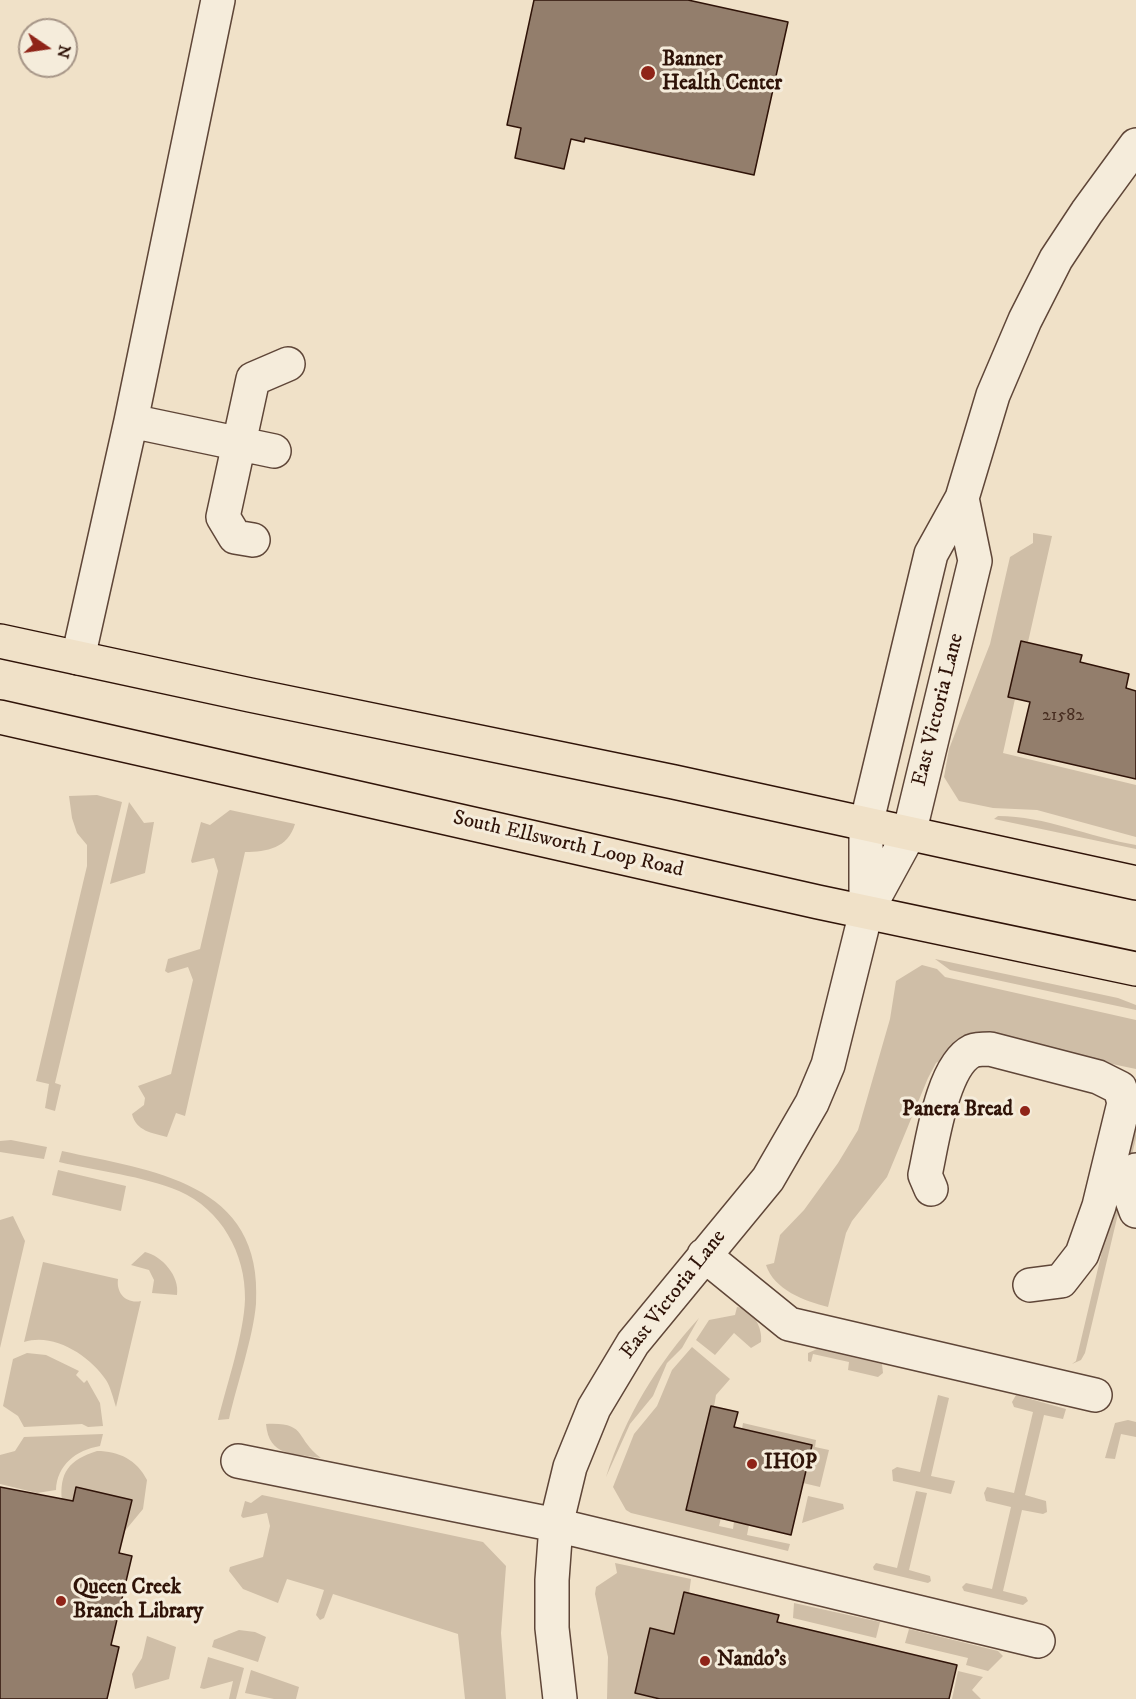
<!DOCTYPE html>
<html>
<head>
<meta charset="utf-8">
<style>
  body { margin:0 }
  #map { position:relative; width:1136px; height:1699px; overflow:hidden; background:#f0e1c8; font-family:"IM FELL DW Pica",serif }
  canvas { display:block }
  .north { position:absolute; left:18px; top:18px; width:60px; height:60px; box-sizing:border-box; background:#f5ecdb; border:2px solid #a69587; border-radius:50%; rotate:103deg; font-size:16px; font-weight:700; line-height:24px; text-align:center; color:#2f1308 }
  .north::after { content:''; display:block; margin:auto; width:21px; height:27px; background:#8f2418; clip-path:polygon(50% 0,100% 100%,50% 72%,0 100%) }
</style>
</head>
<body>
<div id="map">
<canvas width="1136" height="1699"></canvas>
<div class="north">N</div>
</div>
<script>
const c = document.querySelector('canvas').getContext('2d');
c.lineJoin = 'round';
function fillPath(path, color) {
  c.fillStyle = color;
  c.fill(path, 'evenodd');
}
function trace(path, color, width, dash) {
  c.strokeStyle = color;
  c.lineWidth = width;
  c.lineCap = dash ? 'butt' : 'round';
  c.setLineDash(dash || []);
  c.stroke(path);
}
function write(font, color, halo, rows, align = 'center') {
  c.font = font + ' "IM FELL DW Pica",serif';
  c.lineWidth = 6;
  c.setLineDash([]);
  c.textBaseline = 'middle';
  c.strokeStyle = halo;
  c.fillStyle = color;
  for (const [text, x, y, turn = 0] of rows) {
    c.save();
    c.translate(x, y);
    c.rotate((+turn || 0) * Math.PI / 180);
    c.textAlign = isNaN(turn) ? turn : align;
    if (halo) c.strokeText(text, 0, 0);
    c.fillText(text, 0, 0);
    c.restore();
  }
}
const green = new Path2D(`
  M 1033,533 L 1052,536 L 1028,642 L 1021,641 L 1015,699 L 1003,753 L 1136,785 L 1136,837 L 1037,810 L 993,808 L 959,801 L 944,777 L 949,749 L 990,644 L 1010,557 L 1033,543 Z
  M 97,795 L 122,802 L 55,1083 L 61,1085 L 55,1111 L 45,1108 L 49,1084 L 36,1081 L 87,866 L 87,845 L 77,833 L 72,818 L 69,796 Z
  M 129,802 L 144,823 L 154,822 L 145,873 L 110,884 Z
  M 230,810 L 295,824 C 288,848 267,852 245,852 L 185,1116 L 176,1113 L 167,1137 C 152,1133 136,1131 132,1114 L 144,1105 L 145,1098 L 138,1086 L 171,1074 L 193,980 L 188,967 L 168,973 L 165,971 L 168,959 L 200,949 L 218,871 L 214,858 L 192,863 L 191,861 L 201,822 L 210,825 Z
  M 998,816 C 1046,816 1088,837 1136,845 L 1136,849 L 994,819 Z
  M 935,959 L 1118,998 L 1136,1005 L 1136,1010 L 950,970 Z
  M 922,965 L 937,969 L 945,977 L 1136,1020 L 1136,1069 L 978,1036 L 936,1063 L 928,1078 L 887,1177 L 852,1221 L 846,1233 L 828,1307 C 805,1301 774,1290 766,1265 L 774,1263 L 780,1235 L 804,1210 L 838,1163 L 858,1130 L 890,1019 L 896,981 Z
  M 1136,1108 L 1136,1138 L 1085,1353 L 1081,1360 L 1072,1364 L 1076,1361 Z
  M 11,1140 L 47,1147 L 44,1159 L 0,1152 L 0,1141 Z
  M 62,1151 C 151,1171 264,1181 256,1304 C 253,1338 237,1384 229,1419 L 218,1420 C 227,1384 244,1334 245,1299 C 246,1254 221,1209 179,1191 C 143,1176 98,1171 59,1162 Z
  M 58,1170 L 126,1186 L 121,1211 L 52,1195 Z
  M 13,1216 L 25,1241 L 0,1348 L 0,1220 Z
  M 145,1252 C 162,1256 180,1276 177,1295 L 152,1293 L 154,1280 L 149,1270 L 131,1265 Z
  M 43,1262 L 118,1279 C 116,1294 127,1304 141,1301 L 116,1407 C 113,1398 111,1388 106,1380 C 90,1356 54,1332 24,1342 Z
  M 737,1307 C 753,1309 763,1328 761,1342 L 751,1348 L 734,1333 L 715,1355 L 696,1340 L 709,1320 L 735,1315 Z
  M 699,1318 L 682,1348 L 667,1363 L 653,1396 L 630,1424 L 606,1477 C 625,1417 657,1364 699,1318 Z
  M 692,1347 L 730,1379 L 716,1395 L 714,1407 L 711,1406 L 686,1509 L 721,1518 L 719,1526 L 733,1529 L 734,1521 L 749,1525 L 747,1535 L 790,1544 L 788,1551 L 631,1513 L 626,1510 L 613,1487 L 634,1434 L 657,1406 L 672,1370 Z
  M 817,1349 L 882,1364 L 883,1373 L 878,1377 L 848,1370 L 849,1362 L 813,1354 L 811,1362 L 808,1361 L 808,1353 Z
  M 27,1353 L 46,1355 L 79,1371 L 76,1375 L 84,1383 L 87,1380 L 100,1403 L 103,1426 L 88,1427 L 82,1424 L 24,1427 L 18,1416 L 3,1406 L 13,1359 Z
  M 938,1395 L 949,1398 L 931,1476 L 955,1481 L 951,1494 L 893,1481 L 892,1470 L 897,1467 L 920,1472 Z
  M 1016,1395 L 1066,1409 L 1063,1419 L 1044,1415 L 1025,1495 L 1046,1501 L 1047,1512 L 1043,1514 L 1022,1510 L 1003,1591 L 1026,1597 L 1028,1601 L 1023,1605 L 964,1591 L 962,1587 L 966,1583 L 992,1589 L 1011,1507 L 986,1501 L 984,1493 L 987,1487 L 1014,1493 L 1033,1412 L 1014,1407 L 1012,1402 Z
  M 1128,1420 L 1136,1422 L 1136,1437 L 1121,1434 L 1115,1459 L 1105,1458 L 1115,1423 Z
  M 743,1423 L 816,1440 L 815,1447 L 829,1450 L 820,1487 L 803,1483 L 812,1445 L 742,1429 Z
  M 266,1424 C 308,1422 294,1438 321,1458 C 293,1453 269,1457 266,1424 Z
  M 103,1434 L 100,1446 C 76,1450 57,1465 56,1490 L 37,1493 L 0,1484 L 0,1455 L 15,1451 L 24,1437 Z
  M 97,1451 C 119,1451 137,1460 147,1480 L 143,1509 L 124,1532 L 131,1500 L 76,1488 L 71,1509 L 62,1502 C 59,1472 69,1460 97,1451 Z
  M 916,1491 L 927,1493 L 909,1570 L 930,1576 L 931,1581 L 928,1583 L 874,1570 L 873,1567 L 876,1563 L 897,1568 Z
  M 262,1495 L 483,1542 L 506,1566 L 501,1633 L 506,1699 L 465,1699 L 458,1634 L 333,1594 L 324,1618 L 320,1620 L 316,1615 L 324,1590 L 287,1579 L 278,1603 L 243,1589 L 229,1571 L 230,1567 L 263,1557 L 270,1526 L 267,1513 L 243,1518 L 241,1516 L 245,1501 L 251,1503 Z
  M 808,1496 L 843,1504 L 844,1509 L 802,1523 Z
  M 615,1563 L 691,1579 L 689,1594 L 684,1593 L 674,1634 L 650,1628 L 635,1693 L 657,1699 L 607,1699 L 608,1657 L 595,1594 L 596,1587 L 617,1573 Z
  M 794,1603 L 880,1622 L 876,1638 L 793,1618 Z
  M 909,1629 L 998,1651 L 1003,1656 L 988,1671 L 966,1665 L 968,1658 L 905,1643 Z
  M 239,1630 L 255,1632 L 266,1637 L 258,1662 L 212,1647 L 214,1640 Z
  M 147,1636 L 176,1647 L 169,1679 L 135,1689 L 132,1674 L 142,1658 Z
  M 208,1657 L 244,1668 L 236,1699 L 229,1699 L 233,1681 L 204,1689 L 200,1688 Z
  M 251,1670 L 299,1687 L 296,1699 L 274,1699 L 245,1693 Z
  M 958,1671 L 983,1677 L 972,1690 L 981,1699 L 952,1699 Z`);
const building = new Path2D(`
  M 534,0 L 688,0 L 788,22 L 754,175 L 585,138 L 584,142 L 571,139 L 564,169 L 515,158 L 521,128 L 507,125 Z
  M 1021,641 L 1082,655 L 1080,662 L 1129,674 L 1126,688 L 1136,691 L 1136,779 L 1018,752 L 1030,702 L 1008,697 Z
  M 711,1406 L 738,1412 L 734,1427 L 812,1445 L 791,1535 L 686,1510 Z
  M 0,1487 L 73,1501 L 76,1487 L 132,1500 L 119,1553 L 132,1556 L 111,1645 L 119,1647 L 107,1699 L 0,1699 Z
  M 684,1592 L 779,1615 L 777,1622 L 957,1665 L 949,1699 L 660,1699 L 635,1693 L 650,1628 L 674,1634 Z`);
const minor = new Path2D(`
  M 131,421 L 218,0
  M 253,540 L 235,537 L 223,517 L 253,379 L 288,364
  M 78,658 L 131,421 L 274,451
  M 867,911 L 909,834 L 975,561 L 962,498
  M 1136,1170 L 1132,1200 L 1136,1211
  M 931,1189 L 925,1175 C 932,1144 942,1066 972,1051 C 977,1049 985,1049 990,1049 L 1098,1077 L 1120,1088 L 1124,1103 L 1099,1206 L 1082,1254 L 1061,1281 L 1030,1285
  M 704,1255 L 789,1324 L 1095,1395
  M 238,1461 L 556,1525 L 1038,1641
  M 560,1699 L 552,1628 L 552,1580 L 556,1525 L 570,1467 L 594,1408 L 633,1343 L 768,1179 L 812,1103 L 828,1065 L 866,912 L 866,825 L 931,554 L 962,498 L 993,395 L 1025,320 L 1056,259 L 1087,212 L 1136,145`);
const major = new Path2D(`
  M 0,641 L 250,695 L 674,782 L 1136,883
  M 0,717 L 818,902 L 1136,969`);
const markers = [
  [648,73,8,"#8f2418"],
  [1025,1111,6,"#8f2418"],
  [752,1464,6,"#8f2418"],
  [61,1601,6,"#8f2418"],
  [705,1661,6,"#8f2418"]
];
const numberNames = [
  ["21582",1063,716]
];
const poiNames = [
  ["Banner",662,61],
  ["Health Center",662,85],
  ["Panera Bread",1013,1111,"right"],
  ["IHOP",764,1464],
  ["Queen Creek",73,1589],
  ["Branch Library",73,1613],
  ["Nando's",717,1661]
];
const streetNames = [
  ["East Victoria Lane",939,710,-76],
  ["South Ellsworth Loop Road",568,845,13],
  ["East Victoria Lane",674,1295,-52]
];
fillPath(green, '#cfbea7');
fillPath(building, '#937e6c');
trace(building, '#2f1308', 1.5);
trace(minor, '#5f4638', 36);
trace(major, '#2f1308', 36);
trace(minor, '#f5ecdb', 33);
trace(major, '#f0e1c8', 33);
for (const [x, y, r, color] of markers) {
  const dot = new Path2D();
  dot.arc(x, y, r, 0, 2 * Math.PI);
  c.fillStyle = color;
  c.fill(dot);
  trace(dot, '#f5ecdb', 2);
}
write('18px', '#482e21', null, numberNames);
write('bold 21px', '#2f1308', '#f5ecdb', poiNames, 'left');
write('21px', '#2f1308', '#f5ecdb', streetNames);
</script>
</body>
</html>
